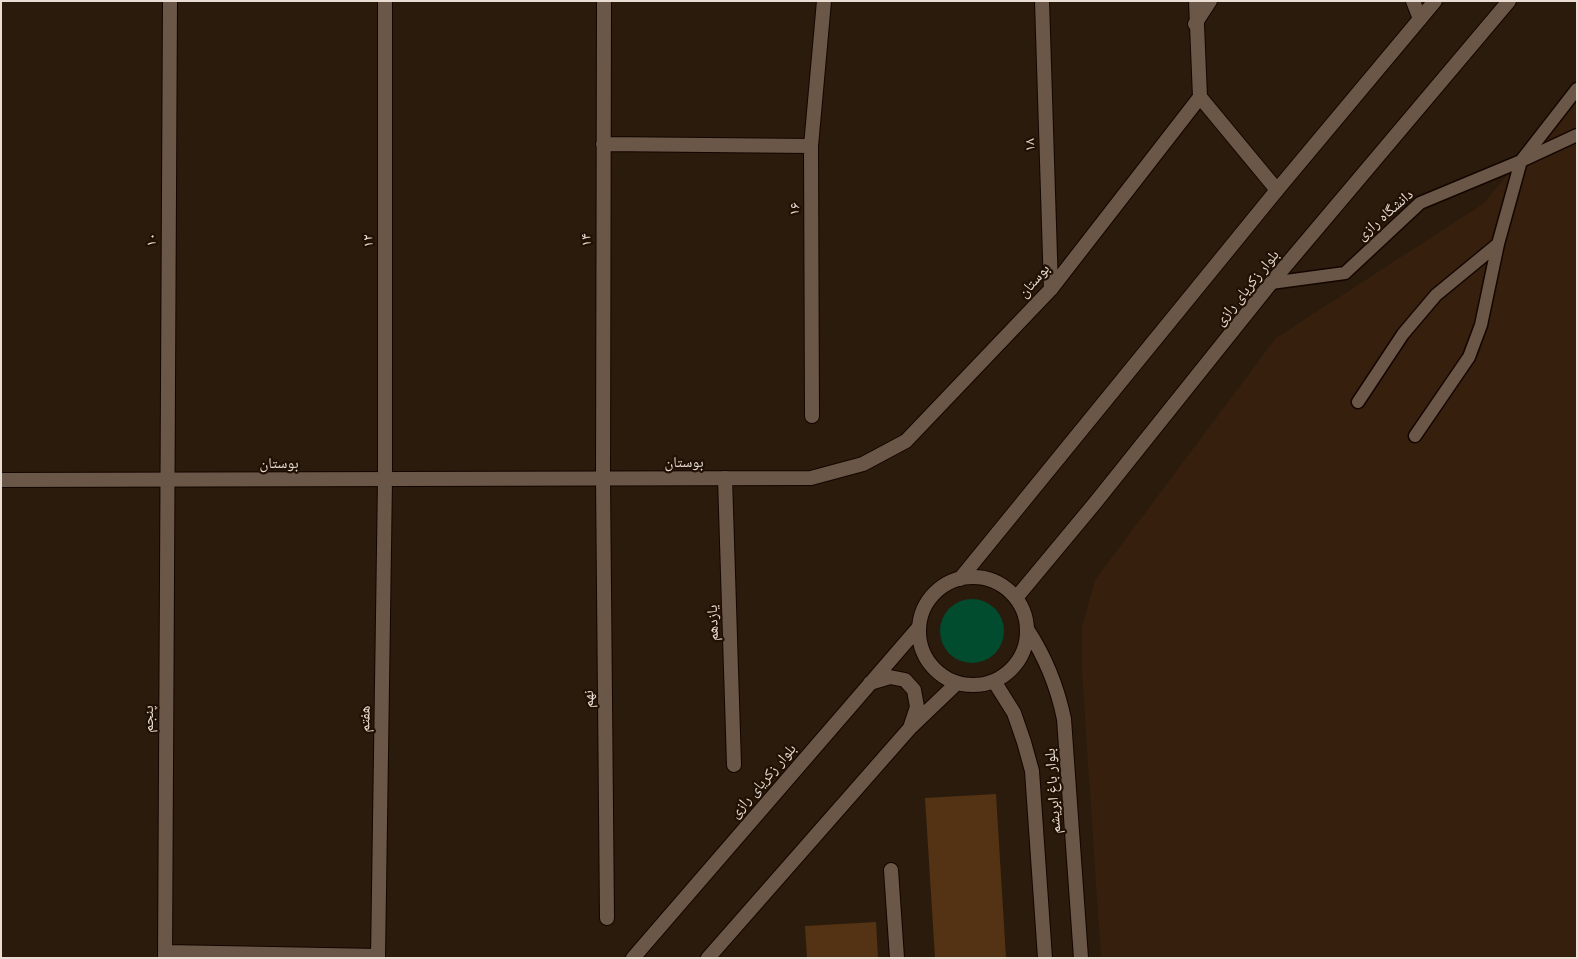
<!DOCTYPE html>
<html>
<head>
<meta charset="utf-8">
<style>
  body { margin:0 }
  #map { position:relative; width:1578px; height:959px; overflow:hidden; background:#2b1b0c; font-family:Montserrat,sans-serif }
  canvas { display:block }
  .frame { position:absolute; inset:0; border:2px solid #e9ddd4; pointer-events:none }
</style>
</head>
<body>
<div id="map">
<canvas width="1578" height="959"></canvas>
<div class="frame"></div>
</div>
<script>
const c = document.querySelector('canvas').getContext('2d');
c.lineJoin = 'round';
function fillPath(path, color) {
  c.fillStyle = color;
  c.fill(path, 'evenodd');
}
function trace(path, color, width, dash) {
  c.strokeStyle = color;
  c.lineWidth = width;
  c.lineCap = dash ? 'butt' : 'round';
  c.setLineDash(dash || []);
  c.stroke(path);
}
function write(font, color, halo, rows, align = 'center') {
  c.font = font + ' Montserrat,"Noto Naskh Arabic",sans-serif';
  c.lineWidth = 4.5;
  c.setLineDash([]);
  c.textBaseline = 'middle';
  c.strokeStyle = halo;
  c.fillStyle = color;
  for (const [text, x, y, turn = 0] of rows) {
    c.save();
    c.translate(x, y);
    c.rotate((+turn || 0) * Math.PI / 180);
    c.textAlign = isNaN(turn) ? turn : align;
    if (halo) c.strokeText(text, 0, 0);
    c.fillText(text, 0, 0);
    c.restore();
  }
}
const built = new Path2D(`
  M 1577,92 L 1577,958 L 1101,958 L 1082,672 L 1082,627 L 1095,580 L 1276,338 L 1483,204 Z`);
const green = new Path2D(`
  M940 631a32 32 0 1 1 64 0a32 32 0 1 1-64 0Z`);
const building = new Path2D(`
  M 996,794 L 1006,958 L 935,958 L 925,798 Z
  M 876,922 L 878,958 L 807,958 L 805,926 Z`);
const service = new Path2D(`
  M 1271,283 L 1345,273 L 1420,203 L 1521,161 L 1577,135
  M 1358,402 L 1403,334 L 1436,295 L 1498,244
  M 1415,436 L 1469,357 L 1481,325 L 1498,244 L 1521,161 L 1577,89`);
const minor = new Path2D(`
  M 604,1 L 603,480 L 607,918
  M 1042,1 L 1051,289
  M 1413,1 L 1420,19
  M 1195,24 L 1210,1
  M 603,144 L 811,146
  M 812,416 L 811,146 L 824,1
  M 725,478 L 734,765
  M 891,870 L 897,958
  M 165,952 L 378,956
  M 165,958 L 170,1
  M 378,958 L 385,480 L 385,1`);
const tertiary = new Path2D(`
  M 1196,1 L 1200,97 L 1277,190
  M 1,480 L 811,478 L 863,464 L 906,441 L 1051,289 L 1200,97`);
const secondary = new Path2D(`
  M919 631a54 54 0 1 1 108 0a54 54 0 1 1-108 0Z
  M 960,579 L 1277,190 L 1435,1
  M 1016,598 L 1095,503 L 1271,283 L 1509,1
  M 1027,629 C 1046,658 1057,685 1064,719 L 1081,958
  M 994,681 L 1014,713 L 1024,742 L 1032,771 L 1045,958
  M 870,683 L 890,677 L 905,680 L 914,690 L 917,707 L 911,725
  M 633,958 L 919,627
  M 708,958 L 910,728 L 957,683`);
const streetNames = [
  ["۱۸",1030,145,-92],
  ["۱۶",795,209,-90],
  ["دانشگاه رازی",1385,215,-41],
  ["۱۰",152,240,-90],
  ["۱۴",587,240,-90],
  ["۱۲",369,241,-90],
  ["بوستان",1034,281,-49],
  ["بلوار زکریای رازی",1247,288,-51],
  ["بوستان",684,463],
  ["بوستان",279,464],
  ["یازدهم",713,623,-92],
  ["نهم",589,699,-90],
  ["پنجم",149,719,-90],
  ["هفتم",365,719,-89],
  ["بلوار زکریای رازی",763,781,-49],
  ["بلوار باغ ابریشم",1053,791,-94]
];
fillPath(built, '#36200d');
fillPath(green, '#014b2f');
fillPath(building, '#543214');
trace(service, '#130500', 15);
trace(minor, '#130500', 16);
trace(tertiary, '#130500', 16);
trace(secondary, '#130500', 16);
trace(service, '#6b5747', 12);
trace(minor, '#6b5747', 14);
trace(tertiary, '#6b5747', 14);
trace(secondary, '#6b5747', 14);
write('15px', '#e9ddd4', '#211104', streetNames);
</script>
</body>
</html>
